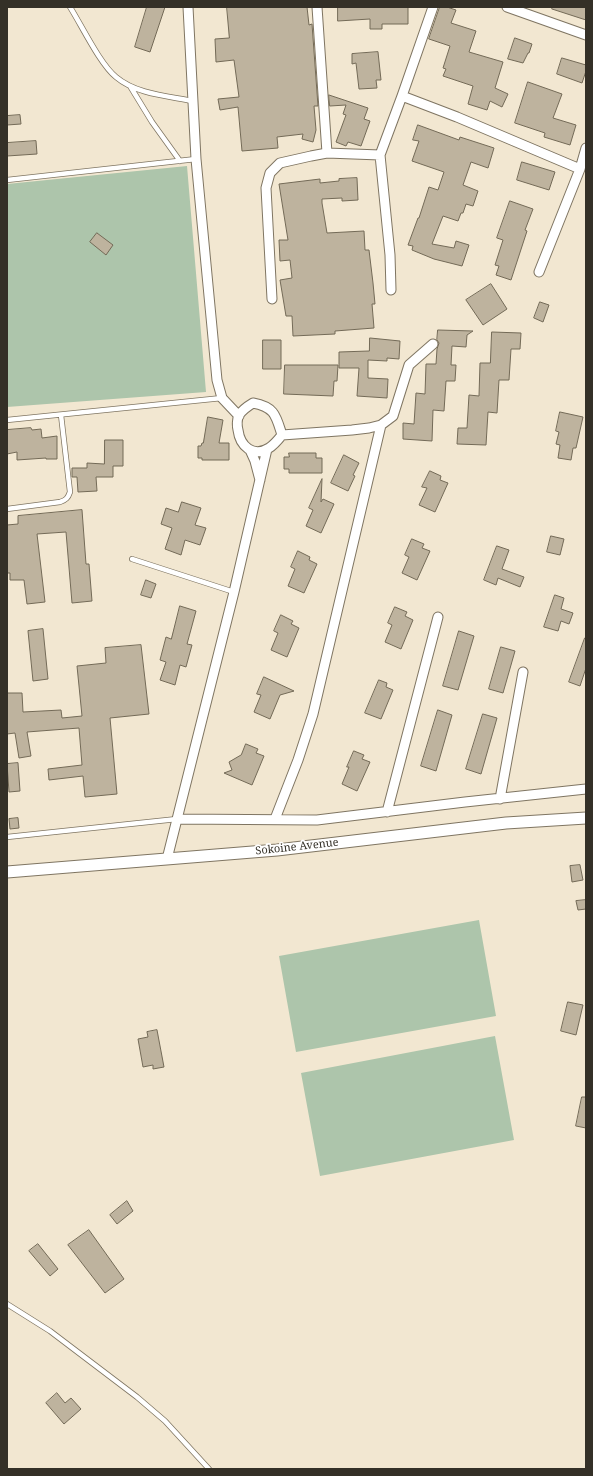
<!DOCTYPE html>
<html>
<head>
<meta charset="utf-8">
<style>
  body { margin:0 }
  #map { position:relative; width:593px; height:1476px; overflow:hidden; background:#f2e7d1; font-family:"Noto Serif",serif }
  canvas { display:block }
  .frame { position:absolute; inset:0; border:8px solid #343027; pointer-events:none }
</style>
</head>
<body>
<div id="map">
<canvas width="593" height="1476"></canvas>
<div class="frame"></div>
</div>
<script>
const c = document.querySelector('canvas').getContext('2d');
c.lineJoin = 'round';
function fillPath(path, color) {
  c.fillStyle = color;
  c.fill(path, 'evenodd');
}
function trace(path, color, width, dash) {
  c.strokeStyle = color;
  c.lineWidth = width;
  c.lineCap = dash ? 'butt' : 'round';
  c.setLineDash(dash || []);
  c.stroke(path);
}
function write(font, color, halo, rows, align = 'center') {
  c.font = font + ' "Noto Serif",serif';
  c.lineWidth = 3.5;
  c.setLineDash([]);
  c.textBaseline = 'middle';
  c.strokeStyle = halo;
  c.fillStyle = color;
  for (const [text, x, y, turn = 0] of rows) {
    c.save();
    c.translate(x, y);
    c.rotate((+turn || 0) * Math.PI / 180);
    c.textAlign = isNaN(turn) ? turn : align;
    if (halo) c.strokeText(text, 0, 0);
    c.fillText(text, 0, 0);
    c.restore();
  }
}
const green = new Path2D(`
  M 187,166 L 206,392 L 7,407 L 7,184 Z
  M 479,920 L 496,1016 L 296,1052 L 279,956 Z
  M 495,1036 L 514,1140 L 320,1176 L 301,1073 Z`);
const building = new Path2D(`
  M 147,7 L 165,7 L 150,52 L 135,47 Z
  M 227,7 L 307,7 L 309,25 L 312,24 L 318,106 L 314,106 L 316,130 L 313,142 L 302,139 L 303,134 L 277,137 L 278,148 L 242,151 L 238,107 L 220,110 L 218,99 L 239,97 L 234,60 L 216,62 L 215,39 L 229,38 Z
  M 338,7 L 408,7 L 408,24 L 382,24 L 382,29 L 370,29 L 370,19 L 338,21 Z
  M 440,7 L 447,7 L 456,10 L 451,23 L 476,31 L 469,52 L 503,62 L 495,88 L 508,94 L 502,107 L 490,101 L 487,110 L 468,104 L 473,86 L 443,76 L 446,69 L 443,68 L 450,46 L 429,39 Z
  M 553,7 L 586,7 L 586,20 L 552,9 Z
  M 515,38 L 532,44 L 529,53 L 528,53 L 523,63 L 508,59 Z
  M 378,52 L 381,80 L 376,80 L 377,88 L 359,89 L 356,63 L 352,64 L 352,54 Z
  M 562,58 L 586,65 L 586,71 L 582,83 L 557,74 Z
  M 528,82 L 562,94 L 553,118 L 576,125 L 570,145 L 544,137 L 545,133 L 515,123 Z
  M 329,95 L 368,108 L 364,119 L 370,121 L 361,146 L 348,142 L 346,146 L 336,142 L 346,115 L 343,114 L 346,105 L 330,106 Z
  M 20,115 L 21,124 L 7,125 L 7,116 Z
  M 418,125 L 459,140 L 460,137 L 494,148 L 488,168 L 471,162 L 463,185 L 478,191 L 473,206 L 466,204 L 463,213 L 461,213 L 458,221 L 443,216 L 432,244 L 454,248 L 456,241 L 469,245 L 462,266 L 434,259 L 412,250 L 413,246 L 408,245 L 418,218 L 419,218 L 429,187 L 438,190 L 444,172 L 412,161 L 419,141 L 413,140 Z
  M 36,141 L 37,154 L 7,156 L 7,143 Z
  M 522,162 L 555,172 L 549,190 L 517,180 Z
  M 357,178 L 358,200 L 342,201 L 342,198 L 322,199 L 322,203 L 327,233 L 364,231 L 365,250 L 369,250 L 373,283 L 375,304 L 372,304 L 374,328 L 335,331 L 335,334 L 293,336 L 292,316 L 286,316 L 280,280 L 292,278 L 290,260 L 280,261 L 279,240 L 288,240 L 279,184 L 320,179 L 320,183 L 339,181 L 339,179 Z
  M 510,201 L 533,209 L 525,230 L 527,231 L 511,280 L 496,275 L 499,266 L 495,265 L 503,240 L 497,238 Z
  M 97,233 L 113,245 L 106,255 L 90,242 Z
  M 491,284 L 507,309 L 483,325 L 466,300 Z
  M 540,302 L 549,305 L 543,322 L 534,318 Z
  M 438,330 L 473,331 L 467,335 L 466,347 L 452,346 L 451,365 L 456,365 L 455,381 L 446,381 L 444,411 L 433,410 L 432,441 L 403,439 L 403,423 L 414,424 L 416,393 L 425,394 L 426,364 L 436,364 L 437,349 L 439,343 L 437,340 Z
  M 492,332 L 521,333 L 520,349 L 511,349 L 509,380 L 499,380 L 497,413 L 488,412 L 486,445 L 457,444 L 458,428 L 467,428 L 469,395 L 479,396 L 480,363 L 490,363 Z
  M 370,338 L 400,341 L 399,359 L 387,358 L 387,361 L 368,360 L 368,378 L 388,379 L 387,398 L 357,396 L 359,368 L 339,368 L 339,352 L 369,351 Z
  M 263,340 L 281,340 L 281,369 L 263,369 Z
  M 285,365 L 338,365 L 337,381 L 334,381 L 333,396 L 284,394 Z
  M 560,412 L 583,417 L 576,448 L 573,448 L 571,460 L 558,458 L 560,445 L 556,444 L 559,432 L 556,431 Z
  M 208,417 L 223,420 L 219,443 L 229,443 L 229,460 L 202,460 L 202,458 L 198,458 L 198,446 L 201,446 L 202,443 L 203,443 Z
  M 31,428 L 32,430 L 41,429 L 42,438 L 57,436 L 57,459 L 46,459 L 46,458 L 17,460 L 17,452 L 7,454 L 7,430 Z
  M 105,440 L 123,440 L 123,466 L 113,466 L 113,477 L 96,477 L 97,491 L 78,492 L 77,477 L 72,477 L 72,468 L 87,468 L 87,463 L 104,464 Z
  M 289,453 L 316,453 L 316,458 L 322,458 L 322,473 L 289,473 L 289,469 L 284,469 L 284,457 L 289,457 Z
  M 344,455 L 359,463 L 353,475 L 355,476 L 348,491 L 331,483 Z
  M 430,471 L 441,476 L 440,480 L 448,483 L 435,512 L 419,505 L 427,488 L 422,487 Z
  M 322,479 L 321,502 L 323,499 L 334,504 L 321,533 L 306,526 L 313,510 L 309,508 Z
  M 182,502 L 201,508 L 195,525 L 206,528 L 200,545 L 185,540 L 181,555 L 165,549 L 172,528 L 161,524 L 166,508 L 178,512 Z
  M 82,510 L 86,564 L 89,564 L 92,601 L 72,603 L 66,532 L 37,534 L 45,602 L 27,604 L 24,580 L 10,580 L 10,573 L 7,573 L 7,525 L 18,524 L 18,516 Z
  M 551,536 L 564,539 L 560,555 L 547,552 Z
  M 412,539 L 424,544 L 422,548 L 430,551 L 417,580 L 402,573 L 409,557 L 405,555 Z
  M 497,546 L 509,550 L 502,569 L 524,577 L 520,587 L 498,578 L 496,585 L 484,580 Z
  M 298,551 L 310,557 L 309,560 L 317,564 L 304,593 L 288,586 L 295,569 L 291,567 Z
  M 146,580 L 156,584 L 151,598 L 141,595 Z
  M 555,595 L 564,598 L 561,609 L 573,613 L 569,624 L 561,621 L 558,631 L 544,627 Z
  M 180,606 L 196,611 L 187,644 L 192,645 L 186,667 L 180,665 L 175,685 L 160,680 L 166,662 L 160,660 L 166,637 L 171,639 Z
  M 395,607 L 407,612 L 405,616 L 413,620 L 401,649 L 385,642 L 392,625 L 388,623 Z
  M 281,615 L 293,621 L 291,624 L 299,628 L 287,657 L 271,650 L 278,633 L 274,631 Z
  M 43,629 L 48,679 L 33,681 L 28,631 Z
  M 459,631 L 474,636 L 458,690 L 443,686 Z
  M 585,638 L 586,638 L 586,668 L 580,686 L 569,682 Z
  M 141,645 L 149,714 L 110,718 L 117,794 L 85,797 L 83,776 L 49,780 L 48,769 L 82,765 L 79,728 L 27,732 L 31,756 L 19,758 L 15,733 L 7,734 L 7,693 L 22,693 L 23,712 L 61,710 L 62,718 L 82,716 L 77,666 L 106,663 L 105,648 Z
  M 501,647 L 515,651 L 503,693 L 489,689 Z
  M 264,677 L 294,691 L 280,695 L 270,719 L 254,712 L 261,695 L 257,694 Z
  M 379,680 L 387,683 L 386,687 L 393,690 L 381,719 L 365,713 Z
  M 438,710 L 452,715 L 436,771 L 421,766 Z
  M 483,714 L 497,718 L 481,774 L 466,769 Z
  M 246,744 L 258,749 L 256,753 L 264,756 L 252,785 L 224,773 L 232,770 L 229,762 L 241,755 Z
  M 354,751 L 364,755 L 362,759 L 370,762 L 357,791 L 342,784 L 349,767 L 347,767 Z
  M 18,763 L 20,791 L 9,792 L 7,764 Z
  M 18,818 L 19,828 L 10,829 L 9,819 Z
  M 580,865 L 583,880 L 572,882 L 570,866 Z
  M 586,900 L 586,909 L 578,910 L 576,901 Z
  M 568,1002 L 583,1005 L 576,1035 L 561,1031 Z
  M 157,1030 L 164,1067 L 153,1069 L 153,1065 L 143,1067 L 138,1039 L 148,1037 L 147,1032 Z
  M 582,1097 L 586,1097 L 586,1128 L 576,1126 Z
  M 127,1201 L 133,1211 L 117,1224 L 110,1215 Z
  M 89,1230 L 124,1279 L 105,1293 L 68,1245 Z
  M 38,1244 L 58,1269 L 50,1276 L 29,1251 Z
  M 57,1393 L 65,1403 L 71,1398 L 81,1409 L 64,1424 L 46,1403 Z`);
const service = new Path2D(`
  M 70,7 C 82,26 100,64 116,77 C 136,94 167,96 192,101
  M 130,86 L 152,122 L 180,161
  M 7,180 L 196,159
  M 7,420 L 222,398
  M 7,509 L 60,502 C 66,500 68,498 70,492 L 61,415
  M 132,559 L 234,592
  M 7,837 L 177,819
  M 7,1304 L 50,1331 L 137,1397 L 165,1421 L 209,1469`);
const minor = new Path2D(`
  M 188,7 L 196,159 L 217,380 L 222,398 L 239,416
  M 507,7 L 586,35
  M 402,96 L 457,117 L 580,169
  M 327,153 L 380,155 L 402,96 L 433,7
  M 380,155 L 390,255 L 391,290
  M 539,272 L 580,169 L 586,148
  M 272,299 L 266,188 L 270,173 L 280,163 L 311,156 L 327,153 L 317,7
  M 253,403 C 275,407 276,416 282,435 C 278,440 274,445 269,448 C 253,458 240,446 238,430 C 237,426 237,419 239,415 C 243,409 248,406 253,403 Z
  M 282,435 L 352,430 L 369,428 L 381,425 L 393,416 L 409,365 L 433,344
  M 250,450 L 255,461 L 260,480
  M 500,799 L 523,672
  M 387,812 L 438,617
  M 177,819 L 317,820 L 465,802 L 586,789
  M 275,819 L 298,760 L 313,714 L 381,425
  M 167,859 L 234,592 L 267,449`);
const tertiary = new Path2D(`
  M 7,872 L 277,850 L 506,823 L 586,818`);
const streetNames = [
  ["Sokoine Avenue",297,847,-6]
];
fillPath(green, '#adc5ab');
fillPath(building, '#beb39e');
trace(building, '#736a57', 1);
trace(service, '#7f7562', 6);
trace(minor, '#7f7562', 11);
trace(tertiary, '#7f7562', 13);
trace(service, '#fff', 4.5);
trace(minor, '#fff', 9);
trace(tertiary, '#fff', 11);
write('11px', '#343027', '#fff', streetNames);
</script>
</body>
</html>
